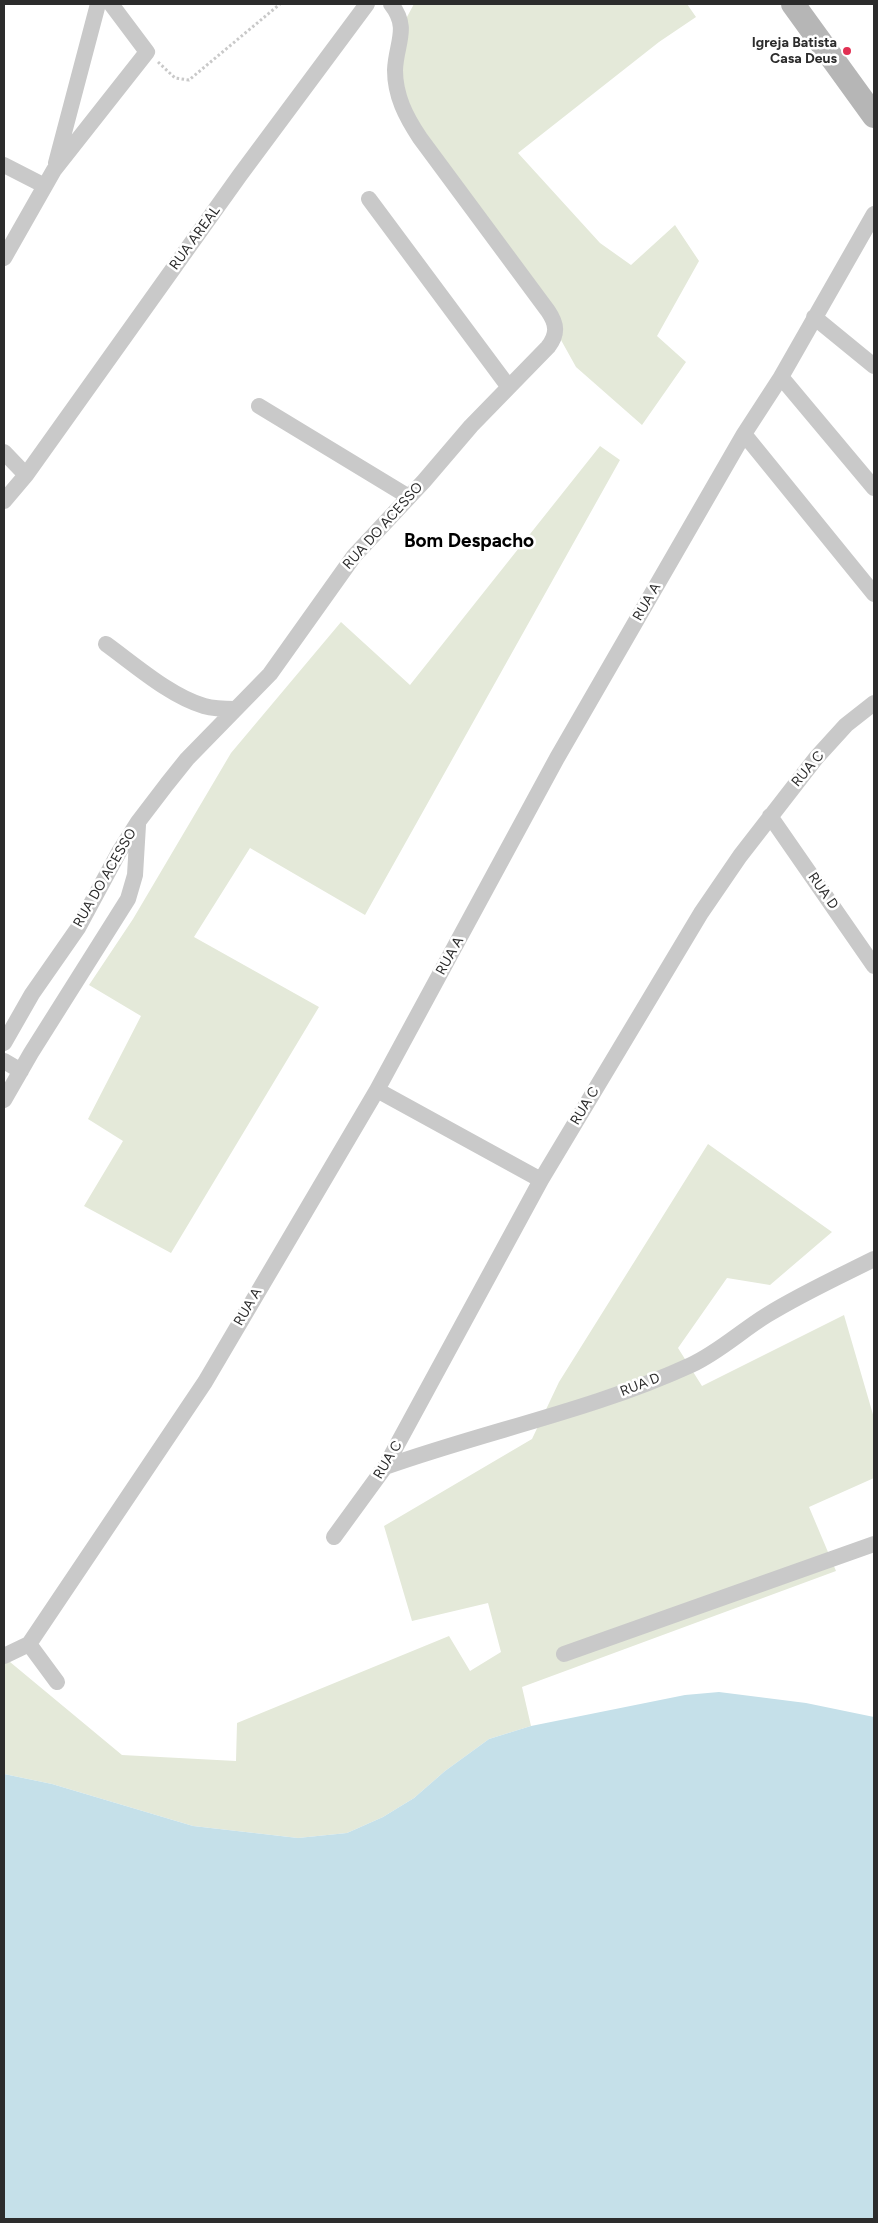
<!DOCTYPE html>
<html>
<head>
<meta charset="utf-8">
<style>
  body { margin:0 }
  #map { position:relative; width:878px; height:2223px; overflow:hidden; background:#fff; font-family:Figtree,sans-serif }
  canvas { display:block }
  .frame { position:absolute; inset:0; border:5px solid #2c2c2c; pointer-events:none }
</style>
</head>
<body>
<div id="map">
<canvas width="878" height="2223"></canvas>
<div class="frame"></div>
</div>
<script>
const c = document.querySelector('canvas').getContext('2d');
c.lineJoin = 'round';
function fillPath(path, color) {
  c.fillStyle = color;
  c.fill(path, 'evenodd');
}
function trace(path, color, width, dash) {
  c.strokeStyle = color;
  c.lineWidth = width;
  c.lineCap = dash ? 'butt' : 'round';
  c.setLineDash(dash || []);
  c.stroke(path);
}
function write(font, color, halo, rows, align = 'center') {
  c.font = font + ' Figtree,sans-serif';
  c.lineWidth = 5;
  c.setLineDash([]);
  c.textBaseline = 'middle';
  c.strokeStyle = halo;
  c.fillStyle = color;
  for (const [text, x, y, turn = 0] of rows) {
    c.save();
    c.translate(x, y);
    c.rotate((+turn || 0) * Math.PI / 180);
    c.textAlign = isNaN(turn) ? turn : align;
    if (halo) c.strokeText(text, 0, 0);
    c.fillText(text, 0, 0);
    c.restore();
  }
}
const green = new Path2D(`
  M 414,4 L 687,4 L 696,17 L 659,42 L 518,153 L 600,243 L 631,265 L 675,225 L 699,261 L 657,336 L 686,362 L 642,425 L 576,367 L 561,340 L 394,106 L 395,39 Z
  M 600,446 L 620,460 L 365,915 L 250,848 L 194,937 L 319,1007 L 171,1253 L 84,1206 L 123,1141 L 88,1119 L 141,1016 L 89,985 L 133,919 L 231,753 L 341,622 L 410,685 Z
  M 708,1144 L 832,1232 L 770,1285 L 727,1278 L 678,1348 L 702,1386 L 844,1315 L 874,1418 L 874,1478 L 809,1507 L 836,1571 L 522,1687 L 531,1726 L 489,1739 L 445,1771 L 414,1798 L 383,1817 L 347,1833 L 298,1838 L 193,1826 L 52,1784 L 4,1774 L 4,1657 L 122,1755 L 236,1761 L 237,1723 L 449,1636 L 470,1671 L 501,1652 L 488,1603 L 412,1621 L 384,1526 L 532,1439 L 559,1382 Z`);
const water = new Path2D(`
  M 719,1692 L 806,1703 L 874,1717 L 874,2219 L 4,2219 L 4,1774 L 52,1784 L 193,1826 L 298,1838 L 347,1833 L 383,1817 L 414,1798 L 445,1771 L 489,1739 L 531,1726 L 685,1695 Z`);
const path = new Path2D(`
  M 158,62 L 175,78 L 189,80 L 280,4`);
const street = new Path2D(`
  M 56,163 L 98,4
  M 4,165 L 45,186
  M 369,199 L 508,386
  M 4,258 L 54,170 L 147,52 L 111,4
  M 814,317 L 874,366
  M 781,377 L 874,488
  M 259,406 L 409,497
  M 744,434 L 874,594
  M 4,452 L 26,475
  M 4,501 L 26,475 L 240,175 L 367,4
  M 106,644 C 135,665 170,696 204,706 C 215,709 225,709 235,709
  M 770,816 L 874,966
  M 4,1043 L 32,994 L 78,928 L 119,852 L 138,822 L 167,784 L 187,759 L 270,674 L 354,556 L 424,481 L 471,426 L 548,347 C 558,334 557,324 548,311 L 420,138 C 406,117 395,96 395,70 C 396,43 410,28 391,4
  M 4,1061 L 21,1071
  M 377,1090 L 541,1180
  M 4,1100 L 31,1053 L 128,899 L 135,875 L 138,825
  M 385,1467 C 486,1431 593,1410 691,1365 C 719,1352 741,1331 767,1315 C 801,1294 838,1277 874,1259
  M 334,1537 L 385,1467 L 541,1180 L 701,913 L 740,856 L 816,758 L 846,725 L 874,703
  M 564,1654 L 874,1544
  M 4,1656 L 29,1644
  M 57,1682 L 29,1644 L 205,1382 L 377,1090 L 557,758 L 744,434 L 781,377 L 874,214`);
const secondary = new Path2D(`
  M 793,4 L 874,116`);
const markers = [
  [847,51,5,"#e13053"]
];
const poiNames = [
  ["Igreja Batista",837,43],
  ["Casa Deus",837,59]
];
const streetNames = [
  ["RUA AREAL",195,238,-54],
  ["RUA DO ACESSO",383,526,-48],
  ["RUA A",647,602,-60],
  ["RUA C",808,769,-50],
  ["RUA DO ACESSO",105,878,-60],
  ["RUA D",823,891,55],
  ["RUA A",450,956,-61],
  ["RUA C",585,1106,-59],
  ["RUA A",248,1307,-60],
  ["RUA D",640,1385,-21],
  ["RUA C",388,1460,-59]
];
const districtNames = [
  ["Bom Despacho",469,541]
];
fillPath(green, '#e4e9d9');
fillPath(water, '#c5e0e9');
trace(path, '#c9c9c9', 3, [2.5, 2.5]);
trace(street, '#c9c9c9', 16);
trace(secondary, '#b6b6b6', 24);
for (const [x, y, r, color] of markers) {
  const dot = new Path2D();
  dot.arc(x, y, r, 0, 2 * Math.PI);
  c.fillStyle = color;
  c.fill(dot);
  trace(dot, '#fff', 2);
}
write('bold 14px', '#2c2c2c', '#fff', poiNames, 'right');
write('14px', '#2c2c2c', '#fff', streetNames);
write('bold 19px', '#000', '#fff', districtNames);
</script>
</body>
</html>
